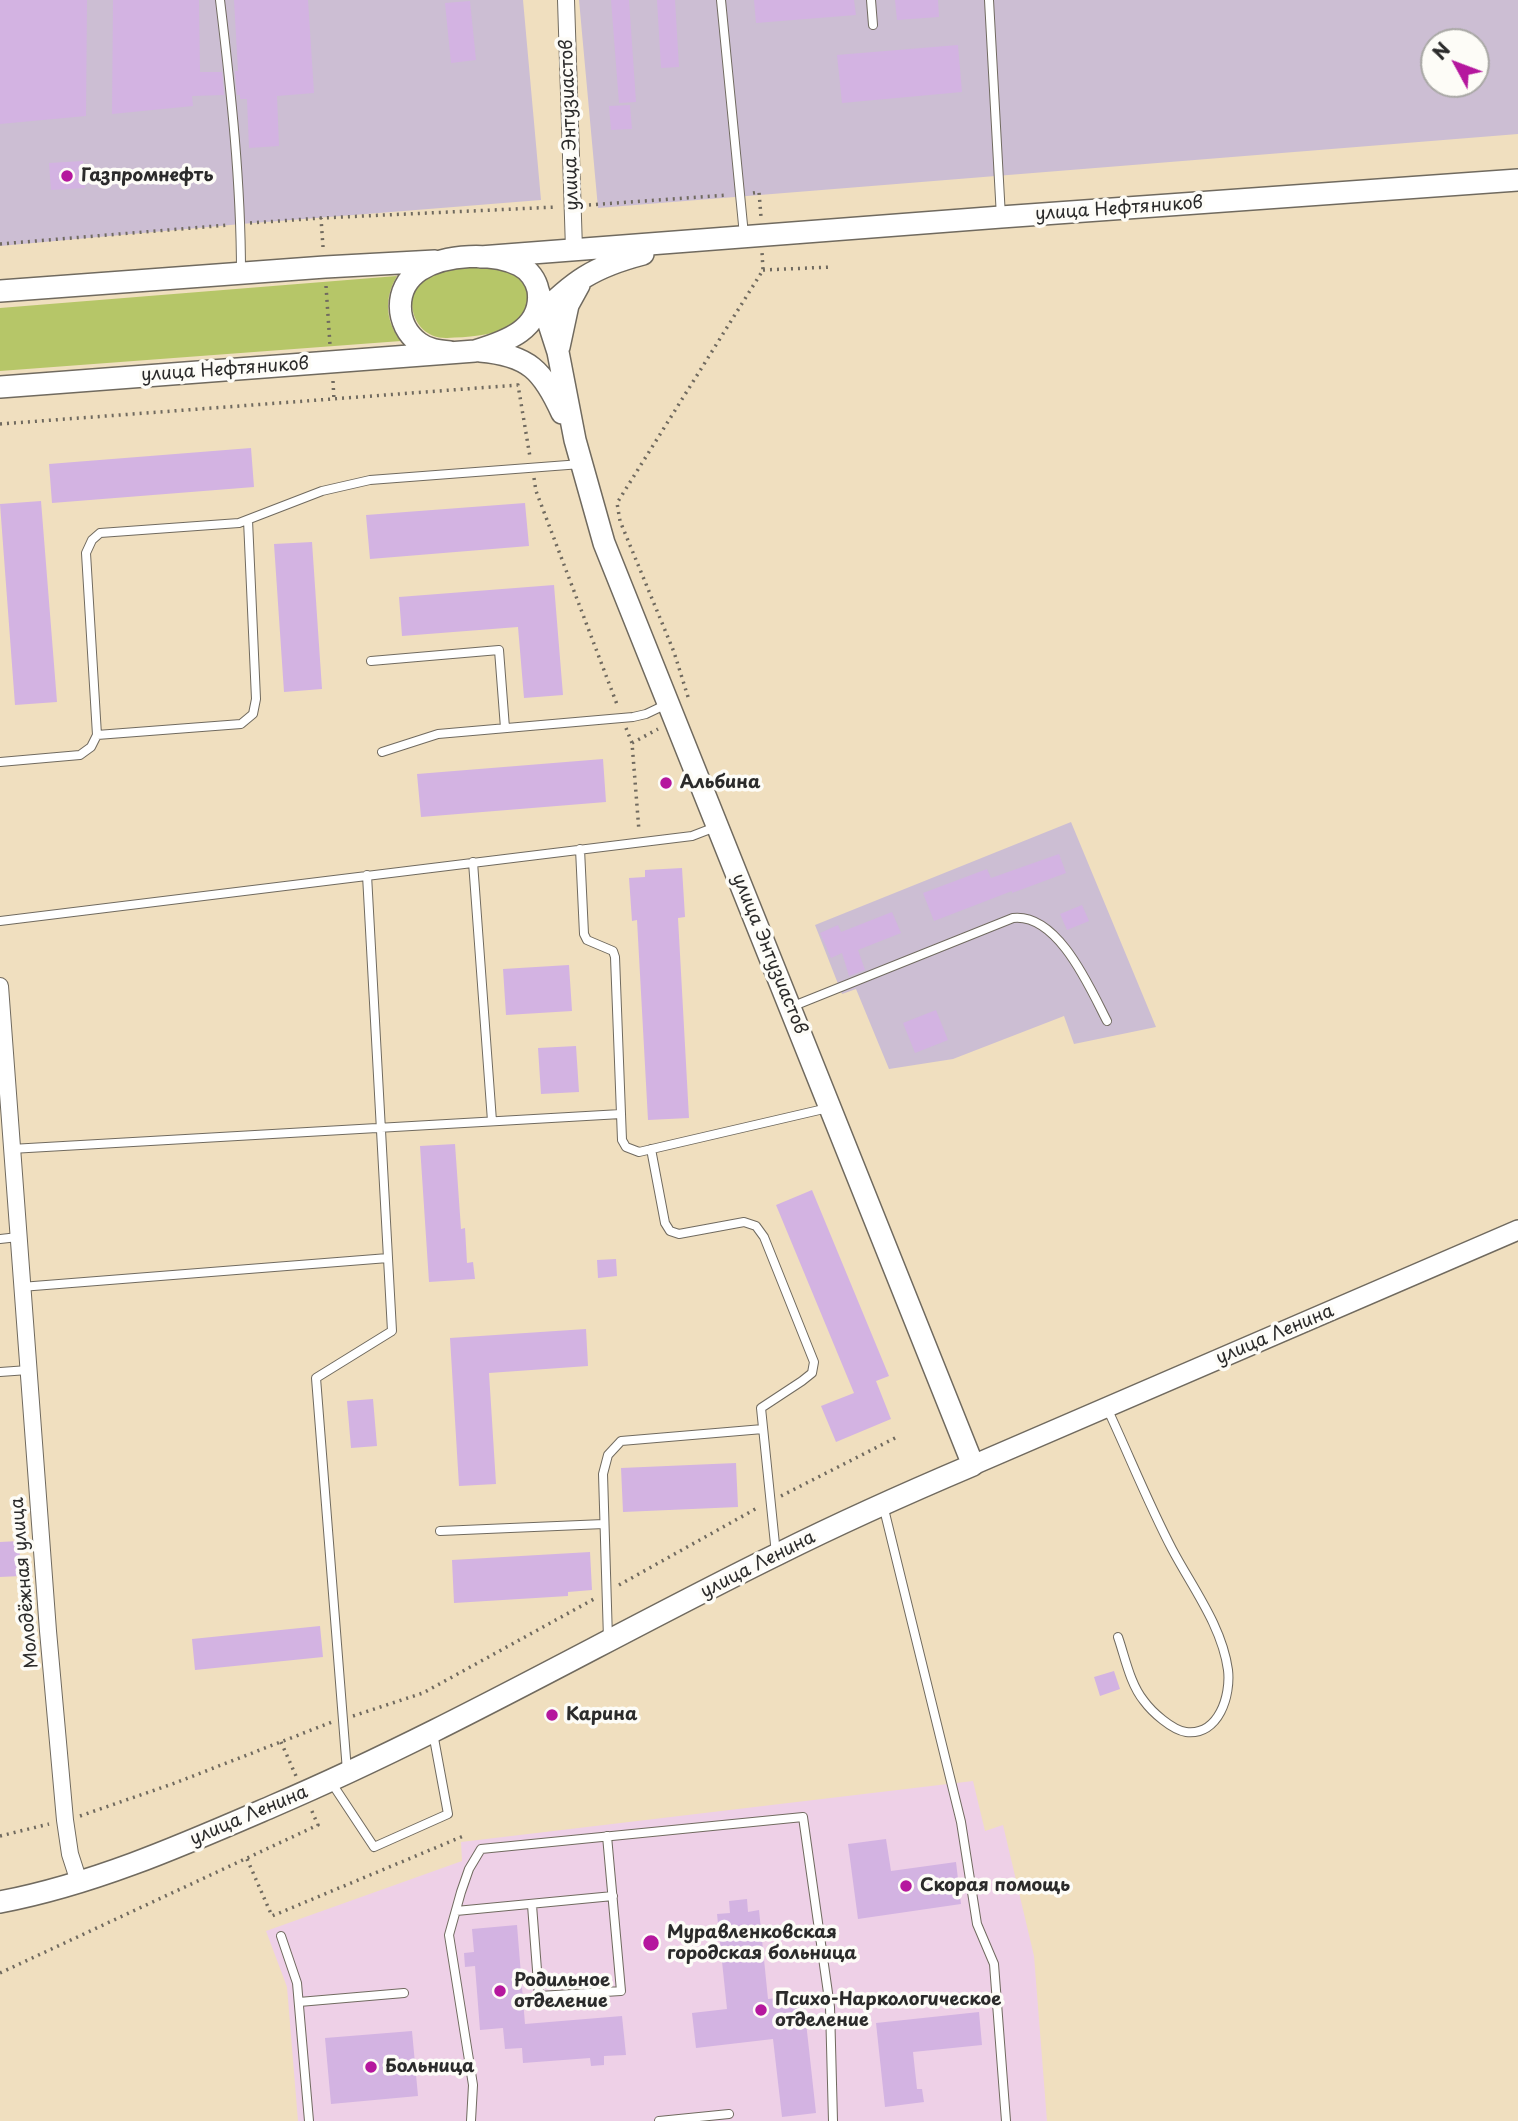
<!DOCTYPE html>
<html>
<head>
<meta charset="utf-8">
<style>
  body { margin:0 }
  #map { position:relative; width:1518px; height:2121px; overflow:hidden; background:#f0dfbf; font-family:"Playpen Sans",sans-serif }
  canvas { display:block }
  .north { position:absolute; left:1420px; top:28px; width:70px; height:70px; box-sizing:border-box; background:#fdfcf7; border:2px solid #a9a8a5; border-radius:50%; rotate:311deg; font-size:19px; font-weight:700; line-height:28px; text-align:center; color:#2b2b2b }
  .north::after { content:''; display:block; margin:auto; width:24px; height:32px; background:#b5179e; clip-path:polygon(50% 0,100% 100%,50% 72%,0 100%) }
</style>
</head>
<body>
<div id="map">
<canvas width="1518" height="2121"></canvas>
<div class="north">N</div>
</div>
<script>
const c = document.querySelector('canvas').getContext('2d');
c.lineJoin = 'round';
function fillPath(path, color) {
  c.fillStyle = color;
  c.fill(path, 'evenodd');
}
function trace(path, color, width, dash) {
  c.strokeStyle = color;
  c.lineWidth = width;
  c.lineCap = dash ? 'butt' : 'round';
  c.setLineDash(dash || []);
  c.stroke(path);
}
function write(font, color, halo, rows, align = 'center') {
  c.font = font + ' "Playpen Sans",sans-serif';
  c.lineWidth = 7;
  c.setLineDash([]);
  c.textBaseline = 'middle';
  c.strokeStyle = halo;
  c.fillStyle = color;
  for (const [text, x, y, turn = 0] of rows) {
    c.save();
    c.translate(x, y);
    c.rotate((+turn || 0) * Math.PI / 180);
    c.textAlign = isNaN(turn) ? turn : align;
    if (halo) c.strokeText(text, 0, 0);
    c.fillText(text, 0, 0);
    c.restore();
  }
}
const built = new Path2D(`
  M 973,1781 L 985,1831 L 1003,1825 L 1034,1956 L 1047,2121 L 298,2121 L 287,1987 L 266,1931 L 462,1861 L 461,1842 Z`);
const industrial = new Path2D(`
  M 0,0 L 523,0 L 541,200 L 241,224 L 0,246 Z
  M 579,0 L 1518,0 L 1518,134 L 598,208 ZM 1434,42 L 1476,42 L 1476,84 L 1434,84 Z
  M 1071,822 L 1156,1027 L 1074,1044 L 1064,1016 L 953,1059 L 889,1069 L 856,989 L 842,994 L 815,925 Z`);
const green = new Path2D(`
  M 491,265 C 498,267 506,268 512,271 C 536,284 531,315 509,327 C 490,336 467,337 447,338 C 409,339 399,286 433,272 C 445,267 477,267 491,265 Z
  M 397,276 C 384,298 385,321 401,341 L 0,371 L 0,308 Z`);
const building = new Path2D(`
  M 0,0 L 87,0 L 86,116 L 0,124 Z
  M 113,0 L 199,0 L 200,72 L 222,72 L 224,95 L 192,96 L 193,106 L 112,114 Z
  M 234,0 L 308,0 L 314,93 L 277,96 L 279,146 L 249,148 L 247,99 L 240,99 L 240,95 L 237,95 L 235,71 L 238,71 Z
  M 611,0 L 629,0 L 636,102 L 619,103 Z
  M 657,0 L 675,0 L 679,67 L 661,68 Z
  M 754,0 L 854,0 L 856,15 L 756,23 Z
  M 895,0 L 938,0 L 939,17 L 897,20 Z
  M 470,1 L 476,60 L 451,63 L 445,3 Z
  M 958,45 L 962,92 L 842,103 L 837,55 Z
  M 630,105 L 632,129 L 611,130 L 609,106 Z
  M 83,161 L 85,188 L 51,190 L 49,163 Z
  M 251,448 L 254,487 L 52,503 L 49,464 Z
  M 41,501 L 57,702 L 15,705 L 0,504 Z
  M 525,503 L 529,546 L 370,559 L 366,515 Z
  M 312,542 L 322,689 L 284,692 L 274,544 Z
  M 554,585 L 563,695 L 524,698 L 518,627 L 402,636 L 399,597 Z
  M 603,759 L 606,802 L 421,817 L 417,774 Z
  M 1059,854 L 1066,873 L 1012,893 L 1012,891 L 934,921 L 923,893 L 987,869 L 991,878 Z
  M 682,868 L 685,917 L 678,918 L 689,1118 L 648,1120 L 637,920 L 632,921 L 629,878 L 645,877 L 645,870 Z
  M 1082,905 L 1089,921 L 1067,930 L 1060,914 Z
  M 892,912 L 901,933 L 858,950 L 865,970 L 849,976 L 842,953 L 831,958 L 820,933 L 838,925 L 841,932 Z
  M 569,965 L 572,1011 L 506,1015 L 503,969 Z
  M 936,1010 L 948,1040 L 915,1053 L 903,1023 Z
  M 576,1046 L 579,1092 L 541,1094 L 538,1048 Z
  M 455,1144 L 461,1229 L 465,1228 L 467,1263 L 473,1262 L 475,1279 L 429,1282 L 420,1146 Z
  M 812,1190 L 889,1376 L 876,1381 L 891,1419 L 836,1442 L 821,1406 L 854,1393 L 776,1205 Z
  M 616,1259 L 617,1276 L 598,1278 L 597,1260 Z
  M 586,1329 L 588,1366 L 489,1373 L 496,1484 L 459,1486 L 450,1338 Z
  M 373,1399 L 377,1446 L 351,1448 L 347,1401 Z
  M 736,1463 L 738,1507 L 623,1512 L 621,1468 Z
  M 19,1541 L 21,1576 L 0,1577 L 0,1542 Z
  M 590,1552 L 592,1590 L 568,1592 L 568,1596 L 454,1603 L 452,1560 Z
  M 320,1626 L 323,1657 L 195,1670 L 192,1639 Z
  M 1114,1671 L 1120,1689 L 1100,1696 L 1094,1677 Z
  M 886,1839 L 891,1871 L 956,1862 L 961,1904 L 858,1919 L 848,1844 Z
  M 747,1899 L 748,1912 L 759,1910 L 768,1999 L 803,1995 L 816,2113 L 782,2117 L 773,2039 L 696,2048 L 692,2013 L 727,2009 L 717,1914 L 730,1913 L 729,1901 Z
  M 517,1925 L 525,2024 L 622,2016 L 626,2055 L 604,2056 L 604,2065 L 591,2066 L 590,2058 L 523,2063 L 522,2048 L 505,2049 L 503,2028 L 480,2030 L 475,1966 L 465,1967 L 464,1953 L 474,1952 L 472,1929 Z
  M 979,2012 L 982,2045 L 913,2052 L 917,2089 L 922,2089 L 924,2102 L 885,2107 L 876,2023 Z
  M 412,2031 L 418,2096 L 331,2104 L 325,2038 Z`);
const path = new Path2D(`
  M 753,193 L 759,192 L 761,217
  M 589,205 L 728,195
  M 250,223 L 321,218
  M 0,244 L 228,225
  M 323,247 L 321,218 L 557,207
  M 763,270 L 832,267
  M 326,286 L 330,345
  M 333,381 L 334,400
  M 0,424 L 518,385 L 530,457
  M 534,478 L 536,491 L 618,707
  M 688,697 L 674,652 L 620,521 L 617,503 L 763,270 L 762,252
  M 626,728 L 632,743 L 639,831
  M 632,743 L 658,729
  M 781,1496 L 899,1436
  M 619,1585 L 759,1507
  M 353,1716 L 423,1693 L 594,1599
  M 281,1742 L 296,1776
  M 80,1816 L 175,1783 L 332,1722
  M 0,1836 L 49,1824
  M 247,1859 L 272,1916 L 466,1835
  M 0,1973 L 318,1825 L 311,1809`);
const service = new Path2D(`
  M 220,0 C 231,91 241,182 241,273
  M 721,0 L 744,235
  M 871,0 L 873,25
  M 989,0 L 1001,217
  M 371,661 L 499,650 L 505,728
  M 97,735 L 241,724 L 253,714 L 256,699 L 248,520
  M 382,752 L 438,734 L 633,717 L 646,714 L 667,704
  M 0,762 L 80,755 L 91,747 L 97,735 L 86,553 L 92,540 L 100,533 L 239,523 L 322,491 L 370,480 L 581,464
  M 580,849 L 584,934 L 587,940 L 613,951 L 615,957 L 622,1140 L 626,1147 L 639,1152 L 828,1108
  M 473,862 L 492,1121
  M 0,921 L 692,836 L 718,826
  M 791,1007 L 1013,918 C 1058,913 1090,988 1107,1021
  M 11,1149 L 621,1114
  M 651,1149 L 665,1223 L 670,1231 L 679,1234 L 744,1222 L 756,1226 L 764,1237 L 814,1362 L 812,1373 L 802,1381 L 761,1408 L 776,1554
  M 0,1239 L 18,1237
  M 21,1287 L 388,1258
  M 0,1372 L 28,1370
  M 1107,1408 C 1129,1455 1148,1503 1172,1549 C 1192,1587 1222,1626 1228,1670 C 1231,1695 1219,1736 1186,1732 C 1172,1730 1152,1712 1144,1701 C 1130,1684 1125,1657 1118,1637
  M 883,1505 L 961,1822 L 977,1924 L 994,1964 L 1006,2121
  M 440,1531 L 604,1524
  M 608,1639 L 603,1474 L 608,1455 L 621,1441 L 763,1429
  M 347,1771 L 316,1378 L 392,1331 L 367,875
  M 331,1782 L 374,1847 L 448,1814 L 433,1733
  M 532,1905 L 539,1996 L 621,1991 L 607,1836
  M 456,1911 L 613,1896
  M 281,1936 L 297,1983 L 309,2121
  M 299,2002 L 404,1993
  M 471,2121 L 473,2085 L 449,1935 L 461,1892 L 469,1869 L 481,1849 L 803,1817 L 830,2007 L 833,2121
  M 659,2121 L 729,2114`);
const minor = new Path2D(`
  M 566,0 L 574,249
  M 0,986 L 48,1631 L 65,1820 L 70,1854 L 79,1882`);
const tertiary = new Path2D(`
  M 973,1465 L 1518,1230`);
const secondary = new Path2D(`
  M 480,257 L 1001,217 L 1518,180
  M 0,291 L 325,267 L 435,261
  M 538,317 C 573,281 593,267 643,254
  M 559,347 L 568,305 L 579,285
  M 480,351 C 529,355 543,371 562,413
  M 0,387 L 475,351 C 505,342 544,329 538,290 C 536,280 529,270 519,265 C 492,252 446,254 420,270 C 393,288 395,325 419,343 C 428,350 439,351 450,352
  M 0,1902 C 95,1884 185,1844 273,1806 C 446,1732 609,1637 778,1554 C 842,1522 907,1493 973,1465 L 604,543 L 575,440 L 558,352 L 538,290`);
const markers = [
  [67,176,7,"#b5179e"],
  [666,783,7,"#b5179e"],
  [552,1715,7,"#b5179e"],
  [906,1886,7,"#b5179e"],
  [651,1943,9,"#b5179e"],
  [500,1991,7,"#b5179e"],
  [761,2010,7,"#b5179e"],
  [371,2067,7,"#b5179e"]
];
const streetNames = [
  ["улица Энтузиастов",570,125,-92],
  ["улица Нефтяников",1119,209,-4],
  ["улица Нефтяников",225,370,-4],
  ["улица Энтузиастов",769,954,68],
  ["улица Ленина",1275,1335,-23],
  ["улица Ленина",758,1565,-27],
  ["Молодёжная улица",25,1583,-95],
  ["улица Ленина",249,1816,-23]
];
const poiNames = [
  ["Газпромнефть",81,176],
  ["Альбина",680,783],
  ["Карина",566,1715],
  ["Скорая помощь",920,1886],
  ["Муравленковская",667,1933],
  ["городская больница",667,1954],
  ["Родильное",514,1981],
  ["отделение",514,2002],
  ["Психо-Наркологическое",775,2000],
  ["отделение",775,2021],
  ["Больница",385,2067]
];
fillPath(built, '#eed0e7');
fillPath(industrial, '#ccbed3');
fillPath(green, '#b6c668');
fillPath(building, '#d3b3e2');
trace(service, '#706a5f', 10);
trace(minor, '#706a5f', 18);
trace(tertiary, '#706a5f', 22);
trace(secondary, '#706a5f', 24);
trace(path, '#706a5f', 3.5, [2, 5]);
trace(service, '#fff', 8);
trace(minor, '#fff', 16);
trace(tertiary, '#fff', 19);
trace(secondary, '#fff', 21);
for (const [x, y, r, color] of markers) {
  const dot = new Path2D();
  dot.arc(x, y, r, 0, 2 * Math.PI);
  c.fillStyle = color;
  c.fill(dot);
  trace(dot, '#fdfcf7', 2.5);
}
write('18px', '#2b2b2b', '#fdfcf7', streetNames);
write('bold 18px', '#2b2b2b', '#fdfcf7', poiNames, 'left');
</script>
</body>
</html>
